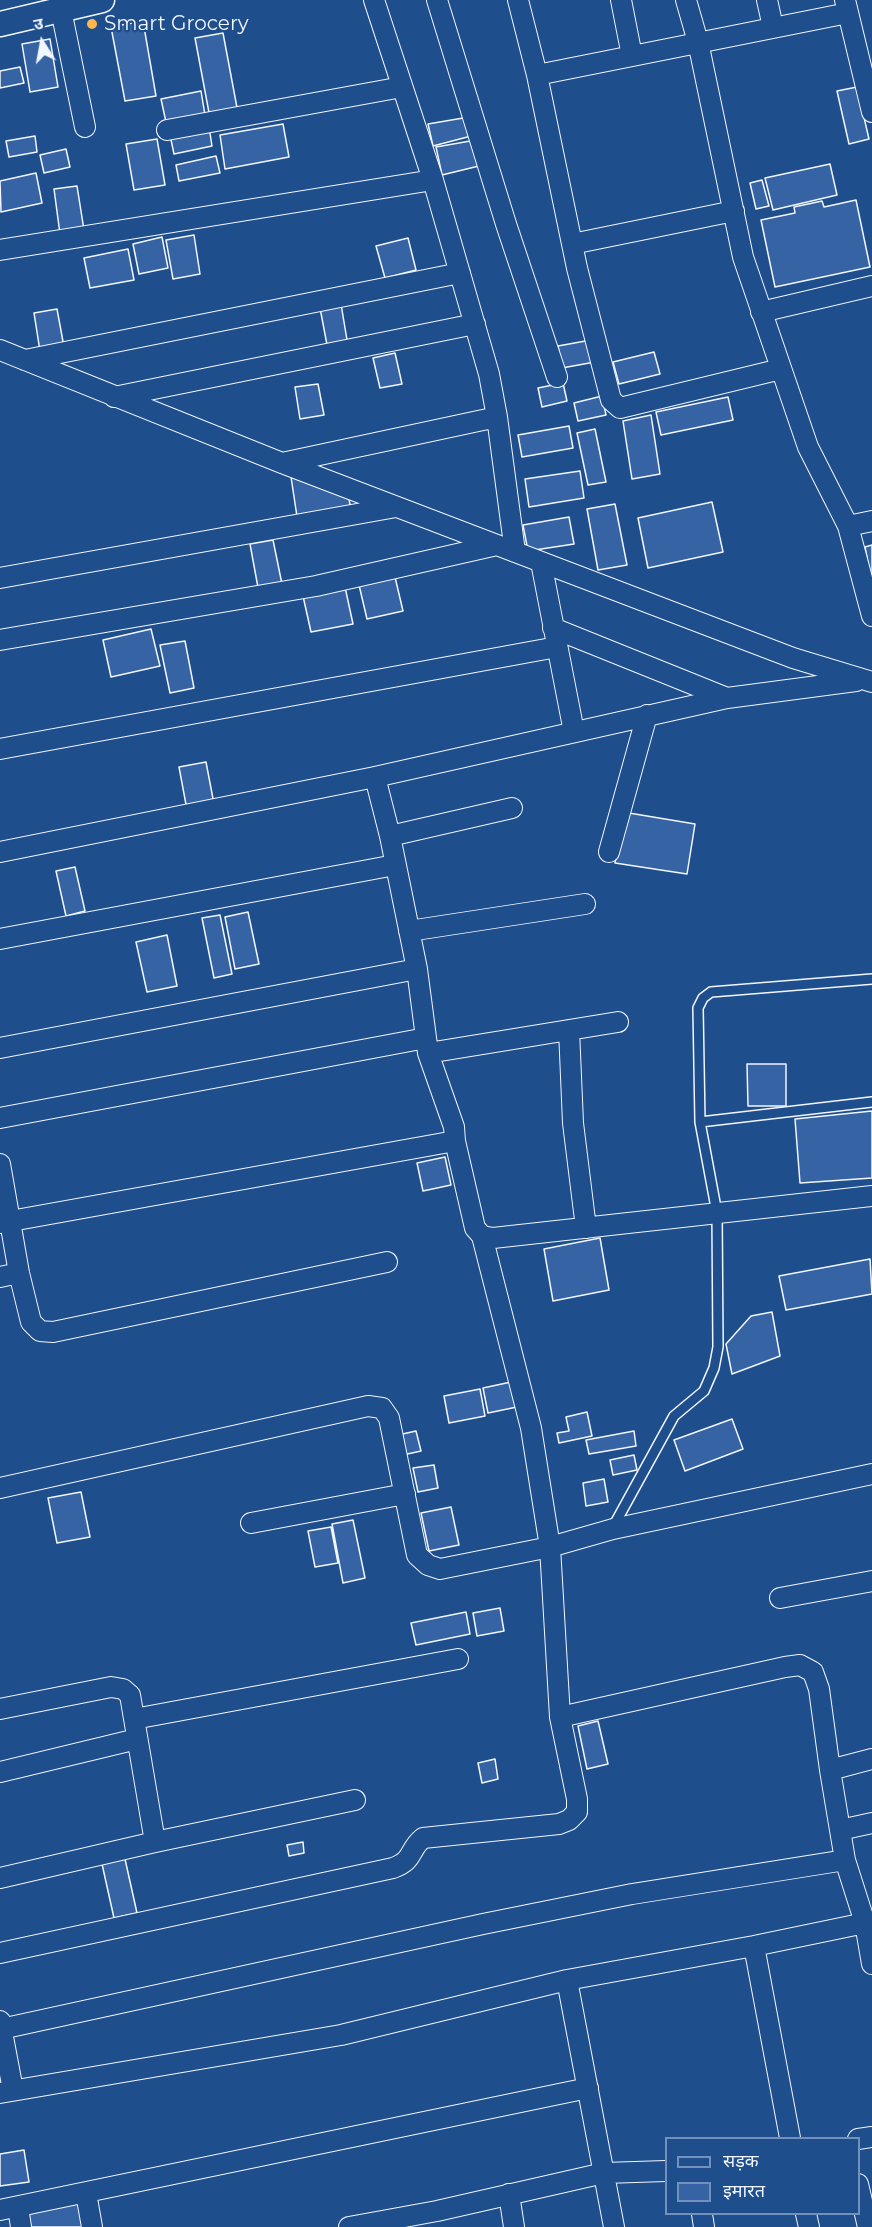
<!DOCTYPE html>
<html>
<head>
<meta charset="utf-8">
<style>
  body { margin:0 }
  #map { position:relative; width:872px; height:2227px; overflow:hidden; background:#1f4e8c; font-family:Montserrat,"Noto Sans Devanagari",sans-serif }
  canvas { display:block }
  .legend { position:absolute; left:665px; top:2137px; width:195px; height:78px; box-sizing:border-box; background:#1f4e8c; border:2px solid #7391ba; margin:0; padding:8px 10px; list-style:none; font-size:18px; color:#f2f6ff }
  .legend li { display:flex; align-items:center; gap:12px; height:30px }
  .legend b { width:30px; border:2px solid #7391ba }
  .north { position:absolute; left:12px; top:12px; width:60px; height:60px; -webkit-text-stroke:4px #1f4e8c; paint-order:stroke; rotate:349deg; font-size:16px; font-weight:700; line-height:24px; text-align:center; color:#f2f6ff }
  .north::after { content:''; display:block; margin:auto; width:21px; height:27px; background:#f2f6ff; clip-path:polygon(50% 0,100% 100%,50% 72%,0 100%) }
</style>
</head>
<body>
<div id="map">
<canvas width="872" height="2227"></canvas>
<ul class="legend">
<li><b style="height:8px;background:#1f4e8c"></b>सड़क</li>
<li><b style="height:16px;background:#3563a3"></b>इमारत</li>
</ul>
<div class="north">उ</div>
</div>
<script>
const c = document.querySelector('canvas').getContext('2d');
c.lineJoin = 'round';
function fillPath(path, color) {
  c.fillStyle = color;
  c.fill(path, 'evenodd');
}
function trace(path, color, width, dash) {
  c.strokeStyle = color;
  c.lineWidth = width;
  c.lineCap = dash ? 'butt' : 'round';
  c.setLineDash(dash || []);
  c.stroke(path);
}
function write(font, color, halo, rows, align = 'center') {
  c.font = font + ' Montserrat,sans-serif';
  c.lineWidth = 4.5;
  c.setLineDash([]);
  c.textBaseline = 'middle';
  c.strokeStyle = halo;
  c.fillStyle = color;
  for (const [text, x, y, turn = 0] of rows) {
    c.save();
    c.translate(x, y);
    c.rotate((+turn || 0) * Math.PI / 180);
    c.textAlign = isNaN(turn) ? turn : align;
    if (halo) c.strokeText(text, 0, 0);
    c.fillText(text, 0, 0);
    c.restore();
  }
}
const building = new Path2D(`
  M 143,21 L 156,96 L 125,101 L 111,27 Z
  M 223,33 L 238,113 L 210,118 L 195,38 Z
  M 50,39 L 58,87 L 30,92 L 22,44 Z
  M 20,67 L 24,83 L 0,88 L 0,71 Z
  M 857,87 L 869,139 L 849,144 L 837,91 Z
  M 201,91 L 205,115 L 166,122 L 161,99 Z
  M 469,117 L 475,135 L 433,146 L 428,124 Z
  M 283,124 L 289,157 L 225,169 L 220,135 Z
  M 209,127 L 212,146 L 174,154 L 170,135 Z
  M 35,136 L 37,152 L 9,157 L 6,141 Z
  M 157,139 L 165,185 L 134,190 L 126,144 Z
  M 476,140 L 483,165 L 442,175 L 436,147 Z
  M 66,149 L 70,167 L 44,173 L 40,155 Z
  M 216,156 L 220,173 L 179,181 L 176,165 Z
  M 830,164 L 837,195 L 773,210 L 765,178 Z
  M 36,173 L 42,203 L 1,212 L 0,181 Z
  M 762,180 L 769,206 L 756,209 L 750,183 Z
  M 77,186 L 84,230 L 60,234 L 54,189 Z
  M 856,200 L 870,267 L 775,287 L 761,220 L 795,213 L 794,207 L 822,201 L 824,207 Z
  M 194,235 L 200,274 L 173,279 L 166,240 Z
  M 162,237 L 168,268 L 139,274 L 133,244 Z
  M 408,238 L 416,270 L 385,278 L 376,246 Z
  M 128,249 L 134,280 L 90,288 L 84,258 Z
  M 341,304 L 348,346 L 328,350 L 320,308 Z
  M 57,309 L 64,347 L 40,351 L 34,313 Z
  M 591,340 L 595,362 L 562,368 L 558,346 Z
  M 654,352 L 660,374 L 619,384 L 613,362 Z
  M 395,353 L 402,384 L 380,388 L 373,358 Z
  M 563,383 L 567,401 L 542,407 L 538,388 Z
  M 318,384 L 324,415 L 300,419 L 295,387 Z
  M 602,396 L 606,415 L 578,421 L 574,403 Z
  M 728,397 L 733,420 L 661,435 L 656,412 Z
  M 651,415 L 660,474 L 632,479 L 623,421 Z
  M 569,426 L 573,448 L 522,457 L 518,435 Z
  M 595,429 L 606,482 L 588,485 L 577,433 Z
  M 580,471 L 584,498 L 529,507 L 525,479 Z
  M 291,477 L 349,499 L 352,515 L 298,523 Z
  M 712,502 L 723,552 L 648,568 L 638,518 Z
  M 615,504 L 627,565 L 598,570 L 587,509 Z
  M 569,517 L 574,544 L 528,551 L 523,525 Z
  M 273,540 L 283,589 L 259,593 L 250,544 Z
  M 872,545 L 872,584 L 865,547 Z
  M 395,577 L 403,611 L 367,619 L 359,585 Z
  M 345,587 L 353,624 L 311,632 L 303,596 Z
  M 151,629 L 160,666 L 111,677 L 103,640 Z
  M 185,641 L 194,688 L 170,693 L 160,645 Z
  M 206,762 L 214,804 L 187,810 L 179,767 Z
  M 623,812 L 695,824 L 687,874 L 615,863 Z
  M 75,867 L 85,911 L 66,916 L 56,871 Z
  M 248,912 L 259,964 L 235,969 L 225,917 Z
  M 220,915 L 232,974 L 214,978 L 202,918 Z
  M 167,935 L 177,986 L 147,992 L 136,942 Z
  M 747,1064 L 786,1064 L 786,1106 L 748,1106 Z
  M 872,1111 L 872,1178 L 800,1183 L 795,1119 Z
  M 445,1157 L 451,1185 L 423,1191 L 417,1163 Z
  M 600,1238 L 609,1290 L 553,1301 L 544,1249 Z
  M 870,1259 L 872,1294 L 786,1310 L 779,1276 Z
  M 772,1312 L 780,1356 L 732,1374 L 726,1344 L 751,1316 Z
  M 511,1382 L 517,1407 L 488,1413 L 483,1388 Z
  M 480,1389 L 485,1416 L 449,1423 L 444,1396 Z
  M 587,1412 L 592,1436 L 559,1443 L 557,1433 L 569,1431 L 566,1417 Z
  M 732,1419 L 743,1449 L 685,1471 L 674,1440 Z
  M 416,1431 L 421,1451 L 403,1455 L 398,1435 Z
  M 634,1431 L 636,1446 L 589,1454 L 586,1440 Z
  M 634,1455 L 637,1470 L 613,1475 L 610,1460 Z
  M 434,1465 L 438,1488 L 418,1492 L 413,1468 Z
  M 604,1479 L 608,1502 L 586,1506 L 583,1483 Z
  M 81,1492 L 90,1537 L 57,1543 L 48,1498 Z
  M 451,1507 L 459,1545 L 429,1551 L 421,1513 Z
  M 353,1520 L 365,1578 L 343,1583 L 332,1524 Z
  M 331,1527 L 338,1563 L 315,1567 L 308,1531 Z
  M 500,1608 L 504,1631 L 477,1636 L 473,1613 Z
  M 466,1612 L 470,1634 L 416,1645 L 411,1623 Z
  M 598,1721 L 608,1764 L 587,1769 L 578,1726 Z
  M 495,1759 L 498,1779 L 482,1783 L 478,1763 Z
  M 303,1842 L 304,1853 L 289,1856 L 287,1845 Z
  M 125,1859 L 137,1913 L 114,1918 L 102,1864 Z
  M 24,2150 L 29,2182 L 0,2186 L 0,2154 Z
  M 81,2200 L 86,2227 L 30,2227 L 27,2211 Z`);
const service = new Path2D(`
  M 700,1122 L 872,1102
  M 613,1527 L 674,1416 L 704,1391 L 714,1368 L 718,1347 L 717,1213 L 700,1122 L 698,1008 L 703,998 L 711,992 L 872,979`);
const minor = new Path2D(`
  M 374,0 L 433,180 L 489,374 L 497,417 L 515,552
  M 437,0 L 506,224 L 557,377
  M 518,0 L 537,75 L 577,268 L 611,400 L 620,408 L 781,369
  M 621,0 L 632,56
  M 686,0 L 698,42 L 743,257 L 808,447 L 848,526 L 872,616
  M 767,0 L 773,27
  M 845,0 L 872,112
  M 61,10 L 85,127
  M 537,75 L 848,13
  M 167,130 L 402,87
  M 572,244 L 734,211
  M 0,250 L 433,180
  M 761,312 L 872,286
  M 0,350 L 282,463 L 793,658 L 872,682
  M 25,360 L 460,273
  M 114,397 L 475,324
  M 282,463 L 497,417
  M 848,526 L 872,521
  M 541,562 L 574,732
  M 0,578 L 396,507
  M 553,628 L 727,698
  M 0,640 L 316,586 L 497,545
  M 0,749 L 557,647
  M 375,777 L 390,836 L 417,969 L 428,1053 L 454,1127 L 455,1141 L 475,1228 L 482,1236 L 493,1238 L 872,1196
  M 390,836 L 512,808
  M 0,852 L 375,777 L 727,698 L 856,681
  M 609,852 L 647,715
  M 409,931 L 585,904
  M 0,939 L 395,865
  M 569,1030 L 573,1123 L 586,1228
  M 0,1048 L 417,969
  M 428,1053 L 618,1022
  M 0,1118 L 426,1038
  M 0,1164 L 19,1273 L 31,1322 L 40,1331 L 53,1332 L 387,1262
  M 0,1223 L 455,1141
  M 0,1277 L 19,1273
  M 0,1488 L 368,1406 L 382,1408 L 389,1418 L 417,1555 L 428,1565 L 440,1569 L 550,1547 L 613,1529 L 872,1474
  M 251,1523 L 405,1494
  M 780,1598 L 872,1581
  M 0,1709 L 111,1687 L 123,1689 L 130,1695 L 155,1842
  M 560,1717 L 785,1667 L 800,1665 L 813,1672 L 819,1689 L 830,1770 L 845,1860 L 865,1923 L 872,1964
  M 134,1719 L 458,1659
  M 830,1770 L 872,1759
  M 0,1772 L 137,1739
  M 840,1830 L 872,1823
  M 0,1878 L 155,1842 L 355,1800
  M 754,1946 L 790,2138
  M 0,1953 L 393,1868 C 415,1860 408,1850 423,1838 L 559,1824 L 569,1820 L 577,1812 L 577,1799 L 560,1717 L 550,1547 L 531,1428 L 482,1236
  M 567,1980 L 614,2227
  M 0,2021 L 13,2090
  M 1,2029 L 483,1924 L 632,1894 L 845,1860
  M 0,2093 L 341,2035 L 567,1980 L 754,1946 L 865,1923
  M 858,2139 L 872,2137
  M 858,2184 L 868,2227
  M 86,2193 L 92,2227
  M 509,2194 L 514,2227
  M 18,2207 L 21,2227
  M 0,2210 L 588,2088
  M 702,2214 L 704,2227
  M 806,2214 L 809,2227
  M 349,2227 L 437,2211 L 604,2173 L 666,2171`);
const tertiary = new Path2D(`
  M 0,24 L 102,0`);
const markers = [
  [92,24,6,"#ffb74d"]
];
const poiNames = [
  ["Smart Grocery",104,24]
];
fillPath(building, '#3563a3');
trace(building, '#f2f6ff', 1.5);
trace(service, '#f2f6ff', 12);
trace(minor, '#f2f6ff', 22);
trace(tertiary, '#f2f6ff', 27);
trace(service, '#1f4e8c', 9);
trace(minor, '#1f4e8c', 20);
trace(tertiary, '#1f4e8c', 24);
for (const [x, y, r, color] of markers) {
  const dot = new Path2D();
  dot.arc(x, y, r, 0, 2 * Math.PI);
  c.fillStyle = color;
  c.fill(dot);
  trace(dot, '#1f4e8c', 2);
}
write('20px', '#f2f6ff', '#1f4e8c', poiNames, 'left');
</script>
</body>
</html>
